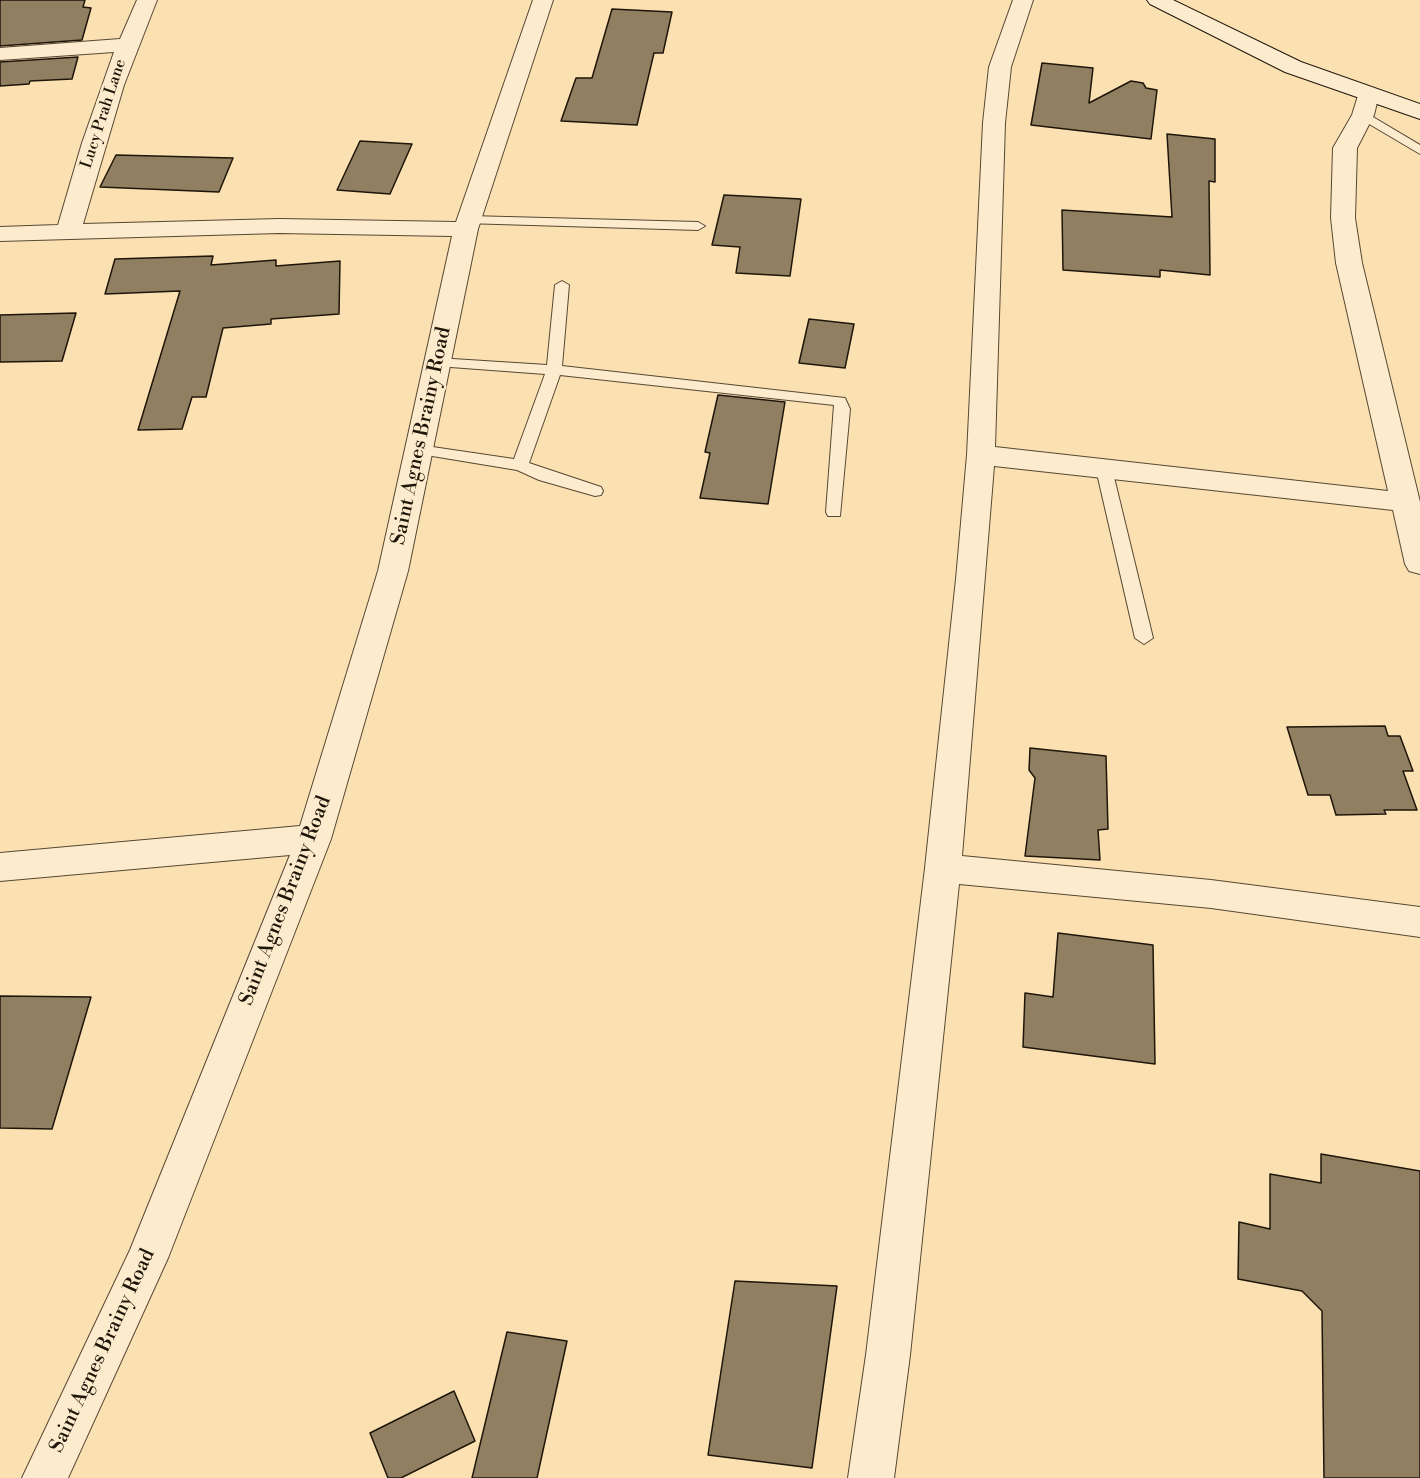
<!DOCTYPE html>
<html>
<head>
<meta charset="utf-8">
<style>
  body { margin:0 }
  canvas { display:block; background:#fbe0b1 }
</style>
</head>
<body>
<canvas width="1420" height="1478"></canvas>
<script>
const c = document.querySelector('canvas').getContext('2d');
c.lineJoin = 'round';
function fillPath(path, color) {
  c.fillStyle = color;
  c.fill(path, 'evenodd');
}
function trace(path, color, width, dash) {
  c.strokeStyle = color;
  c.lineWidth = width;
  c.lineCap = dash ? 'butt' : 'round';
  c.setLineDash(dash || []);
  c.stroke(path);
}
function write(font, color, halo, rows, align = 'center') {
  c.font = font + ' "Libre Bodoni",serif';
  c.lineWidth = 5;
  c.setLineDash([]);
  c.textBaseline = 'middle';
  c.strokeStyle = halo;
  c.fillStyle = color;
  for (const [text, x, y, turn = 0] of rows) {
    c.save();
    c.translate(x, y);
    c.rotate((+turn || 0) * Math.PI / 180);
    c.textAlign = isNaN(turn) ? turn : align;
    if (halo) c.strokeText(text, 0, 0);
    c.fillText(text, 0, 0);
    c.restore();
  }
}
const building = new Path2D(`
  M 0,0 L 85,0 L 83,7 L 91,8 L 82,40 L 0,46 Z
  M 612,9 L 672,12 L 663,53 L 654,53 L 637,125 L 561,121 L 576,78 L 592,78 Z
  M 78,57 L 72,79 L 30,81 L 29,84 L 0,86 L 0,62 Z
  M 1042,63 L 1093,68 L 1089,103 L 1131,81 L 1143,83 L 1146,88 L 1157,90 L 1151,139 L 1031,125 Z
  M 1167,134 L 1215,139 L 1215,182 L 1209,181 L 1210,275 L 1160,270 L 1160,277 L 1063,270 L 1062,210 L 1172,217 Z
  M 360,141 L 412,144 L 390,194 L 337,190 Z
  M 116,155 L 233,158 L 219,192 L 100,187 Z
  M 724,195 L 801,199 L 790,276 L 736,273 L 740,247 L 712,245 Z
  M 213,256 L 211,265 L 276,260 L 276,266 L 340,261 L 339,314 L 271,319 L 271,324 L 223,328 L 206,397 L 192,397 L 182,429 L 138,430 L 180,291 L 105,294 L 115,259 Z
  M 76,313 L 62,361 L 0,362 L 0,315 Z
  M 809,319 L 854,324 L 845,368 L 799,363 Z
  M 718,395 L 785,402 L 768,504 L 700,498 L 710,453 L 705,452 Z
  M 1385,726 L 1388,736 L 1400,736 L 1413,771 L 1403,771 L 1417,810 L 1384,810 L 1386,814 L 1336,815 L 1330,795 L 1308,795 L 1287,727 Z
  M 1030,748 L 1106,756 L 1108,829 L 1098,830 L 1100,860 L 1025,856 L 1035,778 L 1029,770 Z
  M 1058,933 L 1153,945 L 1155,1064 L 1023,1047 L 1025,993 L 1053,997 Z
  M 0,996 L 91,997 L 52,1129 L 0,1128 Z
  M 1321,1154 L 1420,1171 L 1420,1478 L 1324,1478 L 1322,1311 L 1302,1291 L 1238,1279 L 1239,1222 L 1270,1229 L 1270,1174 L 1321,1183 Z
  M 735,1281 L 837,1286 L 812,1468 L 708,1455 Z
  M 507,1332 L 567,1341 L 537,1478 L 472,1478 Z
  M 454,1391 L 475,1441 L 401,1478 L 388,1478 L 370,1433 Z`);
const service = new Path2D(`
  M 1363,111 L 1420,145 L 1420,154 L 1359,118 L 1357,115 Z
  M 469,216 L 698,222 L 705,226 L 698,230 L 464,223 L 464,217 Z
  M 562,281 L 569,285 L 562,366 L 845,398 L 850,409 L 840,516 L 828,516 L 826,512 L 834,405 L 560,375 L 529,463 L 601,487 L 603,491 L 601,495 L 595,496 L 539,480 L 517,470 L 414,453 L 411,450 L 419,445 L 514,459 L 545,374 L 437,366 L 430,362 L 437,358 L 547,365 L 555,285 Z
  M 1104,464 L 1112,469 L 1153,638 L 1144,644 L 1135,638 L 1096,469 Z`);
const minor = new Path2D(`
  M 137,0 L 157,0 L 124,85 L 83,224 L 279,219 L 456,222 L 533,0 L 553,0 L 478,229 L 408,571 L 331,839 L 168,1258 L 68,1478 L 22,1478 L 130,1250 L 290,855 L 0,881 L 0,853 L 300,826 L 378,571 L 452,236 L 279,233 L 0,241 L 0,227 L 58,225 L 82,143 L 114,52 L 0,60 L 0,48 L 120,39 Z
  M 1013,0 L 1033,0 L 1011,67 L 1005,123 L 995,447 L 1388,491 L 1336,263 L 1331,218 L 1333,148 L 1352,115 L 1360,89 L 1376,89 L 1379,94 L 1374,115 L 1357,148 L 1355,218 L 1362,263 L 1420,502 L 1420,574 L 1409,571 L 1405,564 L 1393,510 L 994,466 L 962,856 L 1211,880 L 1420,907 L 1420,937 L 1211,908 L 959,884 L 910,1355 L 894,1478 L 848,1478 L 866,1355 L 925,868 L 956,579 L 967,455 L 983,123 L 989,67 Z`);
const secondary = new Path2D(`
  M 1147,0 L 1173,0 L 1301,62 L 1420,104 L 1420,119 L 1285,72 L 1150,4 Z`);
const farStreetnames = [
  ["Lucy Prah Lane",104,114,-72]
];
const streetNames = [
  ["Saint Agnes Brainy Road",422,436,-78],
  ["Saint Agnes Brainy Road",286,901,-69],
  ["Saint Agnes Brainy Road",103,1351,-65]
];
fillPath(building, '#917f61');
trace(building, '#1f160a', 1.5);
trace(service, '#564834', 2);
trace(minor, '#564834', 2);
trace(secondary, '#1f160a', 2);
fillPath(service, '#fcebcc');
fillPath(minor, '#fcebcc');
fillPath(secondary, '#fcebcc');
write('16px', '#1f160a', '#fcebcc', farStreetnames);
write('20px', '#1f160a', '#fcebcc', streetNames);
</script>
</body>
</html>
